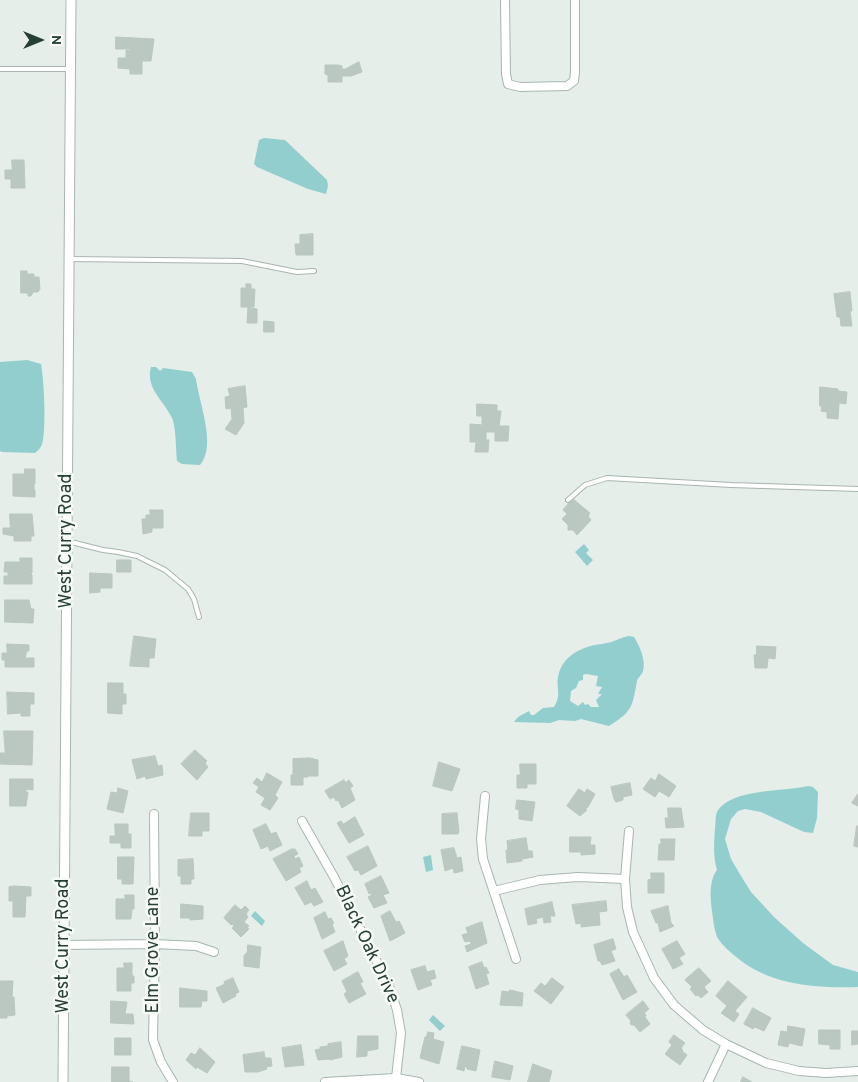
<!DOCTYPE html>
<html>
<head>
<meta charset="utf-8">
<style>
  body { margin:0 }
  #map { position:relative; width:858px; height:1082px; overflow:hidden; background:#e5eee9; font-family:Overpass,sans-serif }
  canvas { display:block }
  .north { position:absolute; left:15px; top:15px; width:50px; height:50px; -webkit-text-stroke:4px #f6faf7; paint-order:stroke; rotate:90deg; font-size:14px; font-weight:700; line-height:20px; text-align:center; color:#253f34 }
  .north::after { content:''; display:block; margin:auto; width:18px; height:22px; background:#253f34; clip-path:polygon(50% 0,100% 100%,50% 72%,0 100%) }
</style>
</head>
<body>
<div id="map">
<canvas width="858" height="1082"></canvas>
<div class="north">N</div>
</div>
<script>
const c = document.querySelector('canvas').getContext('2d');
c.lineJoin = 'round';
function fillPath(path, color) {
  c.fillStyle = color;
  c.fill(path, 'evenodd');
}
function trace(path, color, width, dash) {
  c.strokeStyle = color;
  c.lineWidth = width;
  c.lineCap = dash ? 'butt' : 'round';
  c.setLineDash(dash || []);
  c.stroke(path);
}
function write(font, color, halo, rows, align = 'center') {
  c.font = font + ' Overpass,sans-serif';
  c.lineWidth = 5;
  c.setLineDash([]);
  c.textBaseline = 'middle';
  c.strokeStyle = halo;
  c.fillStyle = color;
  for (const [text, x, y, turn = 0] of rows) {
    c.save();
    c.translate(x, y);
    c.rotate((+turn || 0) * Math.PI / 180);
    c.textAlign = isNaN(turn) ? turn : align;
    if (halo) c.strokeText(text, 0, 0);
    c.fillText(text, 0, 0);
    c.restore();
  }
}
const water = new Path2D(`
  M 264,138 L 285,140 L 327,180 L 328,186 L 326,194 L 308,189 L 257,167 L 254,164 L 259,140 Z
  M 27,360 L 41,364 C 44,381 46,423 43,440 C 42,446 40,449 35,453 L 2,452 L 0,451 L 0,362 Z
  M 151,367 L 156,367 L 160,371 L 163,368 L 192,372 L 196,379 C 199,403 217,446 200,465 L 182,464 L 177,461 C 176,451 176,426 172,418 C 164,401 145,388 151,367 Z
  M 584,544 L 589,550 L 586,553 L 593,560 L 587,566 L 575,552 Z
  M 629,636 L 634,637 C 640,646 646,661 643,671 C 642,675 638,677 637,681 C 632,707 633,711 609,726 L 581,719 L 575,721 L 559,720 L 550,723 L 514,722 L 518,717 L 529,711 L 531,715 L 534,715 L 543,708 L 554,707 C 562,694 556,689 558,677 C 561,660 575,650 591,646 C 598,644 607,644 614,641 C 620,639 622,637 629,636 ZM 586,674 L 598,676 L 596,686 L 602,687 L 598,694 L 602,694 L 596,700 L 599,707 L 591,707 L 588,704 L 585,705 L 583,702 L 578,706 L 570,701 L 571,691 L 576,688 L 579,681 L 583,680 L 583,675 Z
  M 808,786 L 813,787 L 818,792 L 817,818 L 813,833 L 804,832 L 761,812 L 745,809 L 738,811 L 731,819 L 725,839 L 731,859 L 741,876 L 751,892 L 774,917 L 803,943 L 833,965 L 858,972 L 858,987 C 815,988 770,986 735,956 C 729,951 721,944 717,937 C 714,929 713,919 712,911 C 710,898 709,880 717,870 C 713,856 714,843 715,828 C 716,823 715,817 717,812 C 730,788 785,792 808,786 Z
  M 431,855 L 433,870 L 426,872 L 423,857 Z
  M 255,911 L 265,921 L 262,926 L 251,916 Z
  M 433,1015 L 445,1026 L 440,1031 L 429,1020 Z`);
const building = new Path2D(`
  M 116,37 L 154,39 L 151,61 L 142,61 L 142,74 L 130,74 L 130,69 L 118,68 L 118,58 L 130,58 L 126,57 L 126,50 L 130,51 L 130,49 L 116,49 Z
  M 359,62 L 362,72 L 351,76 L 342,76 L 342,82 L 328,82 L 328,75 L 325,74 L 325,65 L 338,65 L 342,66 L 342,69 L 345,69 Z
  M 12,160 L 24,160 L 25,188 L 11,188 L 11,179 L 5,179 L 5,170 L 12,170 Z
  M 313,234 L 313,255 L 296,255 L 295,244 L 300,244 L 300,235 Z
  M 21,271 L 27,271 L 27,274 L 34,274 L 34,277 L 39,277 L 40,289 L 38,292 L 33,292 L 31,296 L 28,296 L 28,293 L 21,293 Z
  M 246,284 L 251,284 L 251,289 L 255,289 L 254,307 L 250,307 L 250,308 L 257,309 L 257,323 L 247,323 L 248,307 L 241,307 L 241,288 L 246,288 Z
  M 850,292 L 852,311 L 850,311 L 852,326 L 841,326 L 840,317 L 837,317 L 834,294 Z
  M 264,321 L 274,322 L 274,332 L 264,332 Z
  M 245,386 L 247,407 L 243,408 L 244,423 L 236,435 L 225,429 L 232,419 L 231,408 L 226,409 L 225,397 L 230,396 L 228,389 Z
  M 820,387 L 838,389 L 838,391 L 847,392 L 846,404 L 839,403 L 838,419 L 827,418 L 827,412 L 821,411 L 822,406 L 820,406 Z
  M 477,404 L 497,405 L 497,411 L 501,411 L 499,426 L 509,426 L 508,441 L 495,441 L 495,432 L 486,432 L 486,440 L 489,440 L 488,452 L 475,452 L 476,442 L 470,442 L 470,424 L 482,425 L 482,416 L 477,416 Z
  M 25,469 L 35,469 L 35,484 L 34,484 L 34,490 L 35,490 L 35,497 L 13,496 L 13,474 L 24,474 Z
  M 573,499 L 590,513 L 588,516 L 591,520 L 577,535 L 573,530 L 568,530 L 568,525 L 562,519 L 567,514 L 563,510 Z
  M 150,510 L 163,510 L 163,528 L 152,528 L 152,532 L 143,534 L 142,519 L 146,519 L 146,515 L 150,515 Z
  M 10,514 L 32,514 L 34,536 L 31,536 L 31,541 L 14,541 L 14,536 L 3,534 L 3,528 L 10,528 Z
  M 20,558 L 32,558 L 32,573 L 30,573 L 32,575 L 32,584 L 4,584 L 4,576 L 8,576 L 8,572 L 4,572 L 5,562 L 20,562 Z
  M 117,560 L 131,560 L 131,572 L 117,572 Z
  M 90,573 L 112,574 L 112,588 L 100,588 L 100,592 L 90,593 Z
  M 5,600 L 29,600 L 31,609 L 34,609 L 33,623 L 5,622 Z
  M 134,636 L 156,639 L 154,658 L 149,658 L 149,667 L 130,666 Z
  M 7,644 L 29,645 L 29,651 L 27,651 L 25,658 L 34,658 L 34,667 L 5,667 L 5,660 L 2,660 L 2,653 L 7,653 Z
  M 757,646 L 776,647 L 775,659 L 768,658 L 767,668 L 755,668 L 754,655 L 756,655 Z
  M 108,683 L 123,683 L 123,694 L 126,694 L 126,704 L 122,704 L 122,714 L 108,713 Z
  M 7,692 L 34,693 L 34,704 L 30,704 L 30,716 L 21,716 L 21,713 L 8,714 Z
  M 4,731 L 33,731 L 32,765 L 0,764 L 0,753 L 5,753 Z
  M 195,750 L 207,761 L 205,763 L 208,767 L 197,780 L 181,764 Z
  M 155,756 L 158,766 L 162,765 L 163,775 L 146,779 L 145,776 L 137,779 L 132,760 Z
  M 310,758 L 318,760 L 318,776 L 308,776 L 308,777 L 303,777 L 303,785 L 291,785 L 291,775 L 293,775 L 293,759 Z
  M 439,762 L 460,769 L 452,791 L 433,786 Z
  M 520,764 L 536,764 L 536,784 L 527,784 L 527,788 L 517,788 L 517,775 L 520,775 Z
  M 267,773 L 282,782 L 275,795 L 278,798 L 270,810 L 261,805 L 265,798 L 256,792 L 259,787 L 253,783 L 257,778 L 262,782 Z
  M 659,774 L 676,786 L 669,797 L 659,791 L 655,797 L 643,789 L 651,778 L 655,781 Z
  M 10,779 L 33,779 L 33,790 L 26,789 L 26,792 L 28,792 L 26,806 L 10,806 Z
  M 344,780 L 345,783 L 349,780 L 353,786 L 350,788 L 355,800 L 342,808 L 338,800 L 336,801 L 334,797 L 330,799 L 325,791 Z
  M 630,783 L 632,795 L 623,797 L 623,800 L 616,802 L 614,799 L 611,787 Z
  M 118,788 L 128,791 L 123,813 L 107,809 L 111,792 L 117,793 Z
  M 579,789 L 585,793 L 587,789 L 595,794 L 588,807 L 585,809 L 587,810 L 580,816 L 567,806 Z
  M 858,794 L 858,806 L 852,803 Z
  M 517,800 L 535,802 L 532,821 L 519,819 L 519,810 L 516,809 Z
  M 668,808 L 681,808 L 684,827 L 666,828 L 665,818 L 668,818 Z
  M 191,813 L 209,813 L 209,831 L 202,831 L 202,836 L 189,836 Z
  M 457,813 L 459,832 L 458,834 L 442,834 L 442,814 Z
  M 355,817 L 364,835 L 349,843 L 337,823 L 341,821 L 343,824 Z
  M 115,824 L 128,824 L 128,834 L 131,834 L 131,848 L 121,848 L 121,843 L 110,843 L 110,836 L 115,836 Z
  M 266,824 L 271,834 L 276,832 L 282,845 L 270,851 L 268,846 L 261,849 L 253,830 Z
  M 857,826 L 858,826 L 858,847 L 854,846 Z
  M 570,837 L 591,837 L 590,845 L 595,845 L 595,854 L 581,855 L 581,852 L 570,852 Z
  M 526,838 L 528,851 L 532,851 L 533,857 L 522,859 L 522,861 L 507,863 L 506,850 L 508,850 L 507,841 Z
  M 661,839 L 675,839 L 674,860 L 658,860 L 659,844 L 661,844 Z
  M 368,846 L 377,866 L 361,875 L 358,870 L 355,871 L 347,857 Z
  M 454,848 L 457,858 L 461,857 L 463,871 L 454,873 L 453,868 L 445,871 L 441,850 Z
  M 292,849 L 295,849 L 298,854 L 294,856 L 295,859 L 299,857 L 303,866 L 299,868 L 301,872 L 286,881 L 273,859 Z
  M 118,857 L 134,857 L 133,884 L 122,884 L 122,879 L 118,879 Z
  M 193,859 L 194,879 L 191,879 L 191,884 L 181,884 L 181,876 L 178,876 L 178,860 Z
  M 651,873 L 664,873 L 664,893 L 648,893 L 648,880 L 651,879 Z
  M 381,876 L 389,893 L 383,895 L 387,903 L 374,908 L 368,897 L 372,895 L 371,893 L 369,894 L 365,884 Z
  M 307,881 L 311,890 L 315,888 L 323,902 L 314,906 L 311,902 L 305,905 L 295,888 Z
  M 14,886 L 31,887 L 31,896 L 26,896 L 25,917 L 13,917 L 13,901 L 9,901 L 9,887 Z
  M 125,895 L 134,895 L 134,909 L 132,909 L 131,919 L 116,919 L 116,899 L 125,899 Z
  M 606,901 L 607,911 L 599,912 L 600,925 L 581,927 L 581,923 L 576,924 L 572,905 Z
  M 552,902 L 555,916 L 550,916 L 551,922 L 544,923 L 543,917 L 536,919 L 537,923 L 528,925 L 525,909 Z
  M 181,904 L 203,906 L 203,919 L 190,920 L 190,918 L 181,918 Z
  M 235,905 L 241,910 L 245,906 L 249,910 L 246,914 L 248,917 L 244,922 L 249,926 L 247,928 L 249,929 L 241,937 L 232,928 L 234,926 L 232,924 L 231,925 L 224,918 Z
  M 668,906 L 671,923 L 674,926 L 660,932 L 658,923 L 656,923 L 651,911 Z
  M 390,911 L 396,922 L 399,921 L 405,933 L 390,941 L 381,916 Z
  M 325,912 L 328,919 L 331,918 L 334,923 L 332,924 L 335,932 L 322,939 L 314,918 Z
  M 482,922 L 487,943 L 467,952 L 465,946 L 471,944 L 470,941 L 465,942 L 462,935 L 468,933 L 466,928 Z
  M 613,939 L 616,949 L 611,951 L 615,961 L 602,965 L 600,961 L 598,961 L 594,945 Z
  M 343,941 L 348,956 L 344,959 L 347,964 L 334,971 L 324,951 Z
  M 677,941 L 685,954 L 679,958 L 683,964 L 673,969 L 662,949 Z
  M 248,945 L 261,947 L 259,968 L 244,966 L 244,956 L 246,953 L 247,953 Z
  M 482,962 L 484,968 L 486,967 L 489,973 L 486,974 L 489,984 L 476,989 L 469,967 Z
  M 124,963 L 132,963 L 132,976 L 134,976 L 134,983 L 131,983 L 131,991 L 117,991 L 117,968 L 124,968 Z
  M 425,966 L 427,972 L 434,970 L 436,978 L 430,980 L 432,985 L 418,990 L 411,970 Z
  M 699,968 L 711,981 L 704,987 L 708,992 L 701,998 L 698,995 L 696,996 L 690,989 L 692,987 L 685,980 Z
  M 619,969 L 624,977 L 627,975 L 637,992 L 623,1000 L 610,974 Z
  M 358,972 L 363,982 L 360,983 L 366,994 L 349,1003 L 344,994 L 347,992 L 342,981 Z
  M 233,978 L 239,992 L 235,994 L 236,996 L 223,1003 L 216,988 L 225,984 L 224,982 Z
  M 552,978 L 564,987 L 551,1004 L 534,991 L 541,983 L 545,986 Z
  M 0,981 L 13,981 L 12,997 L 14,997 L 15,1015 L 7,1016 L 7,1018 L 0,1018 Z
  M 728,981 L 747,997 L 735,1011 L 739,1014 L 734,1022 L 721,1013 L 727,1006 L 716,996 Z
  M 180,988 L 207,991 L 207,1001 L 202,1001 L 201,1007 L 180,1007 Z
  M 510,990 L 523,993 L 522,1006 L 500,1005 L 502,991 L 509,992 Z
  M 111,1001 L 127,1002 L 125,1014 L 133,1014 L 134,1024 L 111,1023 Z
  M 643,1001 L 649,1009 L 644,1013 L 646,1015 L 645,1017 L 650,1024 L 640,1032 L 634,1025 L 632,1025 L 630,1024 L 631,1021 L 626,1015 Z
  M 753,1008 L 771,1018 L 764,1031 L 755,1027 L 753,1029 L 744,1024 Z
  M 788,1026 L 805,1029 L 802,1046 L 789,1043 L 788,1047 L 778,1045 L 781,1031 L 787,1032 Z
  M 819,1030 L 840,1030 L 840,1049 L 830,1049 L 830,1045 L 819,1044 Z
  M 852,1031 L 858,1031 L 858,1044 L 852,1045 Z
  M 428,1032 L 434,1033 L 433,1039 L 444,1042 L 439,1064 L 420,1058 L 425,1037 L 426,1037 Z
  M 674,1035 L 685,1043 L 681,1048 L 683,1050 L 682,1051 L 687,1055 L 680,1065 L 665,1054 L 672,1045 L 669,1042 Z
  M 358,1036 L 378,1036 L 378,1049 L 367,1051 L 367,1056 L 357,1057 Z
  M 115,1038 L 131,1038 L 131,1055 L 115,1055 Z
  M 341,1042 L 342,1057 L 330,1060 L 330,1059 L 318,1060 L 315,1050 L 320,1049 L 320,1047 L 328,1046 L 328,1044 Z
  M 301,1045 L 304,1065 L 285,1067 L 282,1048 Z
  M 462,1046 L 480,1050 L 476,1071 L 467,1069 L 467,1067 L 465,1066 L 464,1071 L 457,1069 Z
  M 200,1048 L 215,1062 L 207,1073 L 197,1067 L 196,1069 L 186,1060 L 191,1053 L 195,1055 Z
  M 264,1052 L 265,1058 L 271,1058 L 272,1066 L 266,1067 L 267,1069 L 258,1072 L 245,1072 L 243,1055 Z
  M 495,1061 L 513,1066 L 510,1080 L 492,1077 Z
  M 533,1064 L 552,1071 L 549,1082 L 528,1082 Z
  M 112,1067 L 129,1067 L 129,1081 L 133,1082 L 112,1082 Z
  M 743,1077 L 752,1082 L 741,1082 Z`);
const service = new Path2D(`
  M 0,69 L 70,69
  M 69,259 L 242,261 L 297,272 L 314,271
  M 568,500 L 585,485 L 607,478 L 731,485 L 858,489
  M 67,541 L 103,550 L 118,552 L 137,556 L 165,570 L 188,589 L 194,599 L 199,617`);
const minor = new Path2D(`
  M 505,0 L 506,74 L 508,84 L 520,87 L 567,86 L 574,81 L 575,72 L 575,0
  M 485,796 L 481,839 L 483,859 L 516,959
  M 154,814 L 155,944 L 153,1040 L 161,1062 L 173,1082
  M 302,821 L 334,877 L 389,986 L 397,1010 L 401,1033 L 396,1078
  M 629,831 L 625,879 L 627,907 L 633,932 L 654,978 L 674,1005 L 703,1030 L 726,1044 L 766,1063 L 799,1071 L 826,1073 L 858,1071
  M 494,891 L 540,880 L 578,877 L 625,879
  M 64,945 L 155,944 L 196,946 L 214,952
  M 325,1082 L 396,1078 L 419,1082
  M 708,1082 L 726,1044`);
const tertiary = new Path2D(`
  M 63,1082 L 71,0`);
const streetNames = [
  ["West Curry Road",67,541,-90],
  ["Black Oak Drive",366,945,65],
  ["West Curry Road",64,946,-90],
  ["Elm Grove Lane",154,950,-90]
];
fillPath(water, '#92cece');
fillPath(building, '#bbc8c1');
trace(building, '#b8c7bf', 1);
trace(service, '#a8b6af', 6);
trace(minor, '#a8b6af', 10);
trace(tertiary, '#a8b6af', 11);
trace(service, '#fff', 4);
trace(minor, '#fff', 8);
trace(tertiary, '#fff', 9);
write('18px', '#253f34', '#f6faf7', streetNames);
</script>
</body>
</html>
